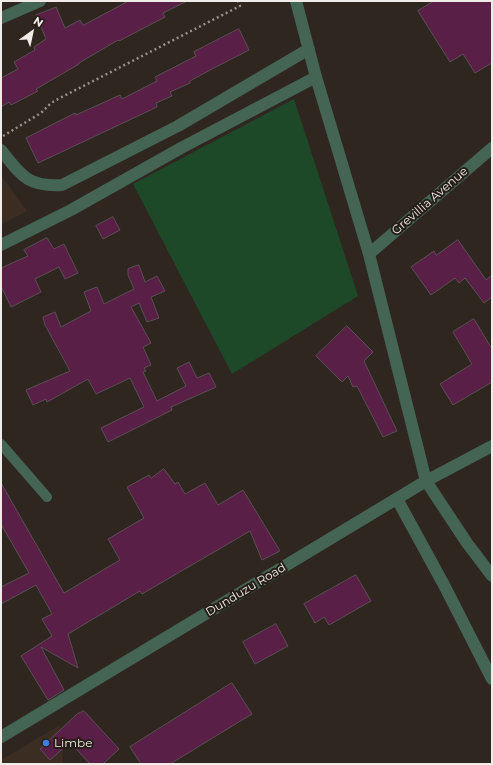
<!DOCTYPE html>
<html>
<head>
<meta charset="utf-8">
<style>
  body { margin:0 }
  #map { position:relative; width:493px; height:765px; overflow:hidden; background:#2f2620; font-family:Montserrat,sans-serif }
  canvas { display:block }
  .frame { position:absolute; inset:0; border:2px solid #f2ece8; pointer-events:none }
  .north { position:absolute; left:12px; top:12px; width:40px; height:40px; -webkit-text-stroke:3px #251d17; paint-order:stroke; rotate:33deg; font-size:11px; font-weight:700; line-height:16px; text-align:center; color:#f2ece8 }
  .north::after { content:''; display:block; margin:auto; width:14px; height:18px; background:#f2ece8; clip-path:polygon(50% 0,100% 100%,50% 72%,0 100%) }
</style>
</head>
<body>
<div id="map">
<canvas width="493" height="765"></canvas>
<div class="frame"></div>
<div class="north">N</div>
</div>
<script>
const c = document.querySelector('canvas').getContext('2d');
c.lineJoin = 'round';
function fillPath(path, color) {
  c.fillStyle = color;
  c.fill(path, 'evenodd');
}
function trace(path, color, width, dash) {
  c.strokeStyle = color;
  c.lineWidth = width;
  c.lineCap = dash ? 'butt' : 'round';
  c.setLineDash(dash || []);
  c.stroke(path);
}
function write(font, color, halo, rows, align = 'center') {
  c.font = font + ' Montserrat,sans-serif';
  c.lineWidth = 4;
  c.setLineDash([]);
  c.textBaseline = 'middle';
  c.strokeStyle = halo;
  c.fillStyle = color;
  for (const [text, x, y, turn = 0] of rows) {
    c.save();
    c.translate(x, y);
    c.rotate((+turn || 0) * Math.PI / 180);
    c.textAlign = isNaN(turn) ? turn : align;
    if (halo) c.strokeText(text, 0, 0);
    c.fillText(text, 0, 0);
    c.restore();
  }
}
const built = new Path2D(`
  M 1,175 L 27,211 L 1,225 Z
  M 60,725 L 63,764 L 1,764 L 1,760 Z`);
const green = new Path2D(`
  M 294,99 L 358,296 L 232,374 L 133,184 Z`);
const building = new Path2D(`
  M 129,1 L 187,1 L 163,13 L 165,17 L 119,41 L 118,40 L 79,63 L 79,64 L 36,89 L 38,91 L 11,105 L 9,102 L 1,107 L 1,78 L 18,69 L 14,62 L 35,50 L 34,47 L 46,39 L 36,15 L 56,7 L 65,28 L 80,20 L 83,25 Z
  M 434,1 L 492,1 L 492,63 L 475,73 L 463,54 L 450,62 L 418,11 Z
  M 239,29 L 249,50 L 210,70 L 190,81 L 190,83 L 170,92 L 172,96 L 156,103 L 157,107 L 38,163 L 26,138 L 75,113 L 76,115 L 120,95 L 122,99 L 157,81 L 155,77 L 196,56 L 194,52 Z
  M 113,217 L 120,230 L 103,239 L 96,226 Z
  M 47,238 L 54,249 L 64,244 L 78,273 L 65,279 L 59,267 L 35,279 L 41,292 L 11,307 L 1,286 L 1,268 L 28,256 L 24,250 Z
  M 458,240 L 486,280 L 492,275 L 492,297 L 484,303 L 465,278 L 459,283 L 455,278 L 431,295 L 411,267 L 434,251 L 436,255 Z
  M 139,265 L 145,282 L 157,276 L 165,291 L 151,297 L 159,318 L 147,322 L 139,303 L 131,307 L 151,343 L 143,347 L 151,365 L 144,368 L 146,371 L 143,372 L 157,401 L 186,386 L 177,368 L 189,362 L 197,378 L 209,373 L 216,387 L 171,407 L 172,410 L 108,442 L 101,428 L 144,407 L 130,378 L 96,394 L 88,379 L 47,402 L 46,399 L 33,405 L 26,390 L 70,371 L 45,325 L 43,317 L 55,312 L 61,327 L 91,311 L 84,292 L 97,287 L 104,304 L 134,289 L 128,275 L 128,269 Z
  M 474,319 L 492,349 L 492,382 L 453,405 L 440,384 L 472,364 L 453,332 Z
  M 347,326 L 373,352 L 364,361 L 397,431 L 383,437 L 357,386 L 353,387 L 348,376 L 342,382 L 316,356 Z
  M 164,469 L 175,484 L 178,482 L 185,494 L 205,483 L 218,505 L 243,490 L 280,551 L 262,560 L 250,531 L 142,594 L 140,591 L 68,634 L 78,668 L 41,647 L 64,690 L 48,700 L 21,656 L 52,636 L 42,619 L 52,614 L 36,585 L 1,604 L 1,587 L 29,573 L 1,524 L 1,483 L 64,593 L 120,560 L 108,539 L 144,518 L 127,487 L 149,475 L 151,478 Z
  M 356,575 L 371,601 L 329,625 L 324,617 L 315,623 L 304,604 Z
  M 276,624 L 288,646 L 255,664 L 243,642 Z
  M 232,683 L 252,714 L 170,764 L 141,764 L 130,747 Z
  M 84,711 L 119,749 L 103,764 L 90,764 L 70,742 L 50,760 L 40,749 L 77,714 Z`);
const path = new Path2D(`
  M 3,136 L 41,113 L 51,103 L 58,99 L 240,6 L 238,1`);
const lane = new Path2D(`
  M 1,444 L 47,497`);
const street = new Path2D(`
  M 296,1 L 316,77 L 369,254 L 426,481 L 467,543 L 492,576
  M 1,18 L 40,1
  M 1,150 C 21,175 27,187 62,185 L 178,126 L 309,49
  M 1,245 L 71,210 L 181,148 L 316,77
  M 369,254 L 492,148
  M 397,499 L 444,585 L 492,679
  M 1,737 L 426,481 L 492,446`);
const markers = [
  [46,743,4,"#3f7fe0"]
];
const streetNames = [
  ["Grevillia Avenue",430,201,-41],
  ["Dunduzu Road",246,590,-31]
];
const poiNames = [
  ["Limbe",54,743]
];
fillPath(built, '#3c2d23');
fillPath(green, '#1e4928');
fillPath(building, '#5a1f46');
trace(building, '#5a4f55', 1);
trace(path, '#97908b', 2.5, [2, 3]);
trace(lane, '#446454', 10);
trace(street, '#446454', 12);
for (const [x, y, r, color] of markers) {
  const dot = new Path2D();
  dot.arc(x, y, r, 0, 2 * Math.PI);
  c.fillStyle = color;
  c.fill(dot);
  trace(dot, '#251d17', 1.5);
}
write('12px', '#f2ece8', '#251d17', streetNames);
write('12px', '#f2ece8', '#251d17', poiNames, 'left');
</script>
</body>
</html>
